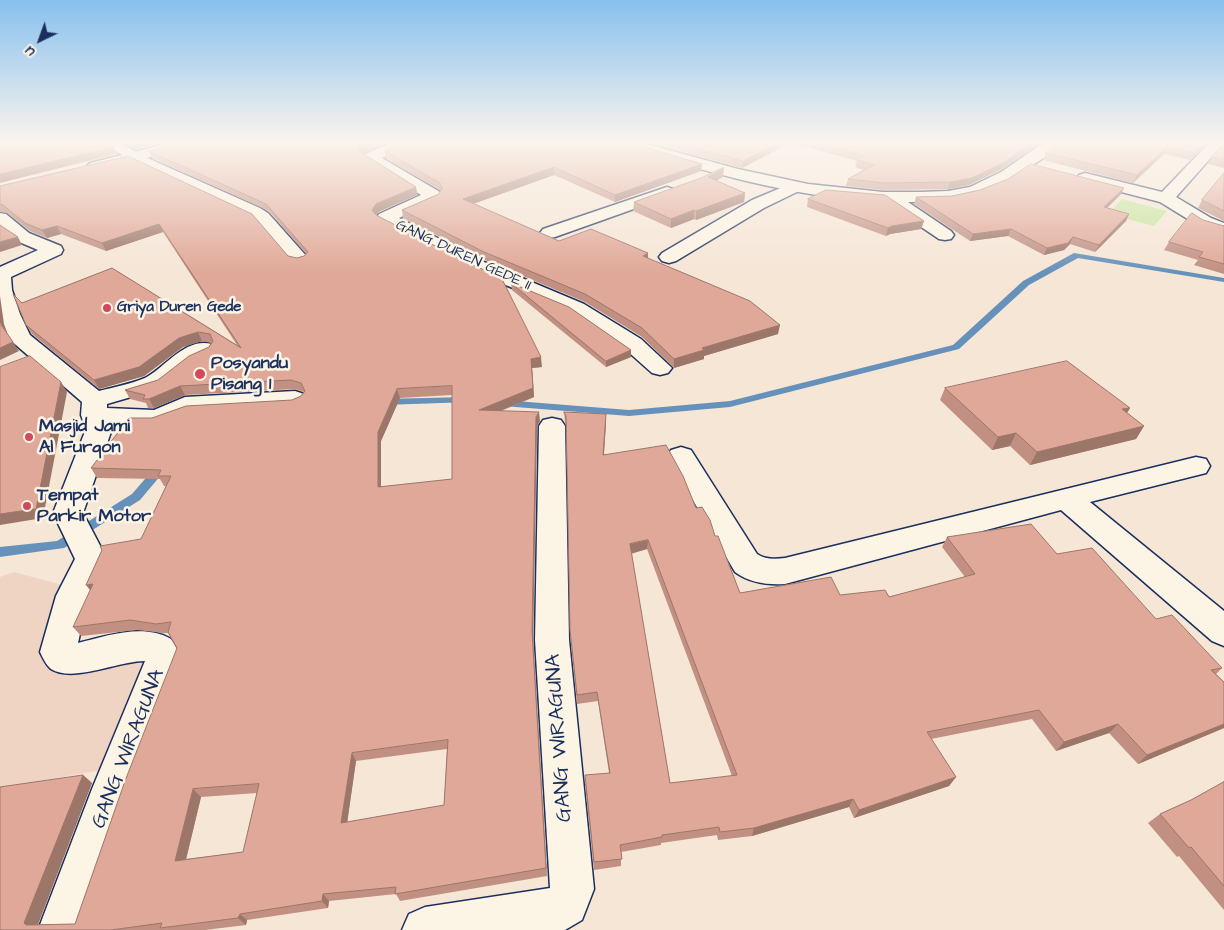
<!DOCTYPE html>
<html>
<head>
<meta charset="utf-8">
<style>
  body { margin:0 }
  #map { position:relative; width:1224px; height:930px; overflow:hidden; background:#f6e6d6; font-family:"Architects Daughter",sans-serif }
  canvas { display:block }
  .north { position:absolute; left:15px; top:15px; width:50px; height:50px; -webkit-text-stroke:4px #fcf5e5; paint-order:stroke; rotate:222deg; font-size:14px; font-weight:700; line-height:20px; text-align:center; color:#1b2f5e }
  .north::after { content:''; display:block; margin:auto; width:18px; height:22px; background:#1b2f5e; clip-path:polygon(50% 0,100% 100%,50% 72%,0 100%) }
</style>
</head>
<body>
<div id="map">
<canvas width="1224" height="930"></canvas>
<div class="north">U</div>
</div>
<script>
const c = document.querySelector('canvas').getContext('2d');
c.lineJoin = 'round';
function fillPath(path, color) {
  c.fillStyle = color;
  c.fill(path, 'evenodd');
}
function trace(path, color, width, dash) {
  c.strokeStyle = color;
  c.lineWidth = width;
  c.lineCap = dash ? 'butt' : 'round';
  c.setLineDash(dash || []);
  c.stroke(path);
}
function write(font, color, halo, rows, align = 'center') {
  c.font = font + ' "Architects Daughter",sans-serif';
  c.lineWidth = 5;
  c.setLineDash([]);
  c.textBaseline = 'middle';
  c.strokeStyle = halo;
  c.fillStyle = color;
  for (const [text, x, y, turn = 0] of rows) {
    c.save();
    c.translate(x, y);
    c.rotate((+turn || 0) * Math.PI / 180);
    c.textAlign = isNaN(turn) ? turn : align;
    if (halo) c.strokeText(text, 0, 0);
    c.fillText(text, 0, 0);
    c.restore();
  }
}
const built = new Path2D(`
  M 14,572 L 66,586 L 46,648 L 150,657 L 113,768 L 0,788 L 0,577 Z`);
const green = new Path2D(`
  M 1122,199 L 1167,211 L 1154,226 L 1108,214 Z`);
const stream = new Path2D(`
  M 1074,253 L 1224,278 L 1224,282 L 1078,258 L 1029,285 L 959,349 L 730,407 L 629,416 L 503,406 L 498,403 L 503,400 L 629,410 L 730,401 L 953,345 L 1023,281 Z
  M 467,397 L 471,398 L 472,400 L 471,402 L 383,405 L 378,402 L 383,399 Z
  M 161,464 L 167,468 L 140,500 L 64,548 L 0,557 L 0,547 L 57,541 L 132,494 L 157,465 Z`);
const minor = new Path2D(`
  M 103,143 L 121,143 L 143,156 L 260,208 L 268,213 L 309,259 L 306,263 L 299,265 L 292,263 L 256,221 L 248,216 L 133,162 Z
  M 391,143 L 407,143 L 408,145 L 406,148 L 382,158 L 440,192 L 442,196 L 440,200 L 399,218 L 484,262 L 584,304 L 641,339 L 672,368 L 668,373 L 660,375 L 652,373 L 625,349 L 570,312 L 470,270 L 379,222 L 376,218 L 379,214 L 421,195 L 362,157 L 365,154 Z
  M 1209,143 L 1224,143 L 1176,197 L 1211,218 L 1224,223 L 1224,234 L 1199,226 L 1160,202 L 1079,181 L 1077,178 L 1079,175 L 1085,173 L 1162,192 Z
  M 795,182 L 801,184 L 803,187 L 801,190 L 764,208 L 676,261 L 669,263 L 662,261 L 659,257 L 662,253 L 752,200 Z
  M 667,187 L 673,189 L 675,192 L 673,195 L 555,237 L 549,238 L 543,237 L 540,233 L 543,229 Z
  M 890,193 L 896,194 L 951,231 L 954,235 L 951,239 L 945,240 L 939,239 L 884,202 L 882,198 L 884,194 Z
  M 0,213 L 6,214 L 29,233 L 61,246 L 63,250 L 61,254 L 11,277 L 12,290 L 20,314 L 30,335 L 99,391 C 114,387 131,384 145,378 C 166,367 185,337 212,344 L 215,349 L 212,354 L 192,364 L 162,388 L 107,404 L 107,408 L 154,410 L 185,397 L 295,391 L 304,394 L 307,399 L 304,404 L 295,407 L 190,413 L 157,426 L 110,424 L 112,429 L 83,513 L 107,559 L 88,596 L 78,643 C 107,636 143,623 171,639 L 182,657 L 132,789 L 84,930 L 38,930 L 92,789 L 145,661 C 118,661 73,683 51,669 C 46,665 43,658 40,652 L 56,596 L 75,559 L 53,513 L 86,429 L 81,415 L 82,402 L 9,339 L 0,318 L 0,267 L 38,250 L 17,241 L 0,227 Z
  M 552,418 L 561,420 L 565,426 L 569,640 L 594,889 L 582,920 L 565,930 L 402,930 L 409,914 L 425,907 L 550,888 L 535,640 L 539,426 L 543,420 Z
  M 681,447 L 691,450 L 757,554 C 766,560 775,559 785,558 L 1196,457 L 1206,459 L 1210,466 L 1206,473 L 1090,502 L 1224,611 L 1224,646 L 1212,641 L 1061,510 L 785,584 C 767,585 750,583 735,572 L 667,456 L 671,450 Z`);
const tertiary = new Path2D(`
  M 170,143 L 196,143 L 194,146 L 95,171 L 90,169 L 87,166 L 90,163 Z
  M 620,143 L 643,143 L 738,169 L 808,184 L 883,192 L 920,192 L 948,191 L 970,187 L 1001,172 L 1043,143 L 1060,143 C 1053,153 1040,160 1030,167 C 1014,179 996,189 977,195 C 953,202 929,202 905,202 C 808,202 714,174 622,146 Z`);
const wall = new Path2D(`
  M 125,143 L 161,143 L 135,149 Z
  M 181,143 L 386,143 L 363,154 L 416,187 L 417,195 L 378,212 L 376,215 L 542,367 L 532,368 L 534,397 L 501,411 L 540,421 L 537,426 L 533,640 L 547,876 L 400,901 L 396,894 L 329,901 L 328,908 L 247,920 L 246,925 L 205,930 L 0,930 L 83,775 L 92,783 L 38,925 L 75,924 L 177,648 L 168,633 L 163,633 L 137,630 L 81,636 L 73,627 L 141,539 L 166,486 L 164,486 L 160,479 L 97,478 L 91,468 L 152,418 L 292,400 L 301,396 L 304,392 L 295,389 L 185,395 L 154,408 L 148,408 L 146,403 L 130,399 L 125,390 L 158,380 L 209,347 L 211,343 L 202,341 L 183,347 L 144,376 L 99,389 L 32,334 L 26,325 L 22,303 L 112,268 L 237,345 L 163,232 L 106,251 L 61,234 L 47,238 L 30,231 L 7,213 L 0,212 L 0,186 L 297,258 L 304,256 L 306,254 L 269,211 L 152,158 L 149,151 ZM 452,395 L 452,479 L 381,487 L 381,441 L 400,398 ZM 447,749 L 444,805 L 347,822 L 356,761 ZM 257,793 L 243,852 L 186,859 L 201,797 Z
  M 651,143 L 790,143 L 742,168 Z
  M 792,143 L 1040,143 L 1000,170 L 969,185 L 948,189 L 883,190 L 846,186 L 848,179 L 864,170 L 855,167 L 857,161 Z
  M 1206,143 L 1190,160 L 1164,154 L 1133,183 L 1043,160 L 1046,153 Z
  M 1224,143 L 1224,168 L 1208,164 L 1212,157 Z
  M 385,151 L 701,171 L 615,202 L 554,175 L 473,204 L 559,241 L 648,253 L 648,258 L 778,334 L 704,356 L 704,359 L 674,368 L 642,337 L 585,302 L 485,260 L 403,218 L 402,210 L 439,194 L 441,191 L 386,158 Z
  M 1224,173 L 1224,221 L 1198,208 L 1202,200 Z
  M 723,177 L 717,181 L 745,193 L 744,202 L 696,220 L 694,219 L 671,228 L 633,211 L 634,202 Z
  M 980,190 L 1121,194 L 1107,208 L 1129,214 L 1126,221 L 1095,252 L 1070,244 L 1064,250 L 1044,255 L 1008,236 L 970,241 L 914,204 L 916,197 L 952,196 Z
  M 808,199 L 924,221 L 921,229 L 890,234 L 886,236 L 807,207 Z
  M 1203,220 L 1224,226 L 1224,274 L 1194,265 L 1198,260 L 1164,250 L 1169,242 Z
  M 511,283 L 631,357 L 606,367 L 512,290 Z
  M 945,388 L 1130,408 L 1127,413 L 1144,426 L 1136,439 L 1030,465 L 1010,446 L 992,450 L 940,400 Z
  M 564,412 L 606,423 L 604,455 L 696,508 L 715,536 L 740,593 L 889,597 L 965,577 L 942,547 L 947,537 L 1057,554 L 1156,619 L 1222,668 L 1216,674 L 1224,682 L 1224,728 L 1138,764 L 1109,733 L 1056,751 L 1032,719 L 931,739 L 956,777 L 949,786 L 854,818 L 849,807 L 752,836 L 718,840 L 717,835 L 661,843 L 661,845 L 621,852 L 621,866 L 594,870 L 585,784 L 609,773 L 598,701 L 577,704 L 571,640 L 566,425 L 565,422 ZM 647,549 L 732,776 L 670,783 L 631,554 Z
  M 1224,782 L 1224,910 L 1179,856 L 1177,857 L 1148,823 L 1160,814 L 1191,800 Z`);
const shadedWall = new Path2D(`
  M 133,143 L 161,143 L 135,149 Z
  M 367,143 L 386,143 L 364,152 L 361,156 L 359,148 L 363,145 Z
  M 777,143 L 790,143 L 742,168 L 743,161 Z
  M 1032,143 L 1040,143 L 1000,170 L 969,185 L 948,189 L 950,182 Z
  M 1203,143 L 1206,143 L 1190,160 L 1194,153 Z
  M 113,147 L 116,154 L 0,183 L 0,174 Z
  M 1167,147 L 1164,154 L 1133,183 L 1137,175 Z
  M 702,164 L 701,171 L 615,202 L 615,195 Z
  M 554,167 L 554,175 L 464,207 L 463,199 Z
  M 724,168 L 723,177 L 707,185 L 708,177 Z
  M 416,187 L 417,195 L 378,212 L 374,218 L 372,210 L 376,204 Z
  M 1124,188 L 1121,194 L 1101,214 L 1104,207 Z
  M 745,193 L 744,202 L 696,220 L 696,211 Z
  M 694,210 L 694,219 L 671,228 L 671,219 Z
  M 1129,214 L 1126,221 L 1095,252 L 1099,245 Z
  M 924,221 L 921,229 L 890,234 L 886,236 L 888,228 L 892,226 Z
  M 159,224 L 163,232 L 106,251 L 102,243 Z
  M 57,226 L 61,234 L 47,238 L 42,230 Z
  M 1011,229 L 1008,236 L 970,241 L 973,234 Z
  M 18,237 L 22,245 L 0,252 L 0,242 Z
  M 1073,237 L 1070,244 L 1064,250 L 1044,255 L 1047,248 Z
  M 648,253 L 648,261 L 643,256 Z
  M 0,296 L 4,324 L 8,335 L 2,326 L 0,321 Z
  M 780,325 L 778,334 L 704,356 L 704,359 L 674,368 L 674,359 L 702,348 Z
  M 198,332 L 202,341 L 183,347 L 144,376 L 99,389 L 94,380 L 179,338 Z
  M 13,342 L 19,351 L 0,360 L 0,348 Z
  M 631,350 L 631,357 L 606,367 L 606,361 Z
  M 541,357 L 542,367 L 532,368 L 534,397 L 480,419 L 479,410 L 531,359 Z
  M 61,382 L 67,392 L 43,518 L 0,525 L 0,514 Z
  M 180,386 L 185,395 L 154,408 L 149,399 Z
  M 397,389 L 400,398 L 381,441 L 381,496 L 378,487 L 378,432 Z
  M 1130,408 L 1122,421 L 1122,409 Z
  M 539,412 L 540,421 L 537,426 L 533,640 L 547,876 L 546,868 L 532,631 L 536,417 Z
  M 606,414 L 606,423 L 603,465 L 603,455 Z
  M 1144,426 L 1136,439 L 1030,465 L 1037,452 Z
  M 1016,433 L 1010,446 L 992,450 L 998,437 Z
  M 648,540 L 647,549 L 629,554 L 630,544 Z
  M 93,584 L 94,595 L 86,585 Z
  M 1118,724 L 1109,733 L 1056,751 L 1064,742 Z
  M 1224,724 L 1224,728 L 1138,764 L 1147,755 Z
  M 352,753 L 356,761 L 346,831 L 341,823 Z
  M 83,775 L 92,783 L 36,929 L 26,925 L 24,923 Z
  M 956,777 L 949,786 L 854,818 L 859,810 Z
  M 193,789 L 201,797 L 184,868 L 175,861 Z
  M 853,799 L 849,807 L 752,836 L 754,828 Z
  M 323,894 L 329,901 L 328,908 L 322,901 Z
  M 240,914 L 247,920 L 246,925 L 238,918 Z`);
const building = new Path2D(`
  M 0,143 L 108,143 L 113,147 L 0,174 Z
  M 181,143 L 367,143 L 363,145 L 359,148 L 359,151 L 416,187 L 376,204 L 372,210 L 376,215 L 468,263 L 501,277 L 541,357 L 531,359 L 533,388 L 479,410 L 539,412 L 536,417 L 532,631 L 546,868 L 395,894 L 396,887 L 323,894 L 322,901 L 240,914 L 238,918 L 160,928 L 162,923 L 111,930 L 0,930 L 0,787 L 83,775 L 24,923 L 26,925 L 75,924 L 125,781 L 177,648 L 168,632 L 171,622 L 156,624 L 130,620 L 73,627 L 93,584 L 86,585 L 102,550 L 100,546 L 141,539 L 171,476 L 158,476 L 161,470 L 91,468 L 129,418 L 152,418 L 186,406 L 292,400 L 301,396 L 305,391 L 301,383 L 291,380 L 180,386 L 149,399 L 143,399 L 145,395 L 125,390 L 158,380 L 189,356 L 209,347 L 213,341 L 210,334 L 198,332 L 179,338 L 139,367 L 94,380 L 26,325 L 13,294 L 22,303 L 112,268 L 241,348 L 159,224 L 102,243 L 57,226 L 42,230 L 25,223 L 3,205 L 0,204 L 0,186 L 128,156 L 252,214 L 288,256 L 297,258 L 304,256 L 308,252 L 266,204 L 149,151 ZM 452,386 L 452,479 L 378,487 L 378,432 L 397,389 ZM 448,740 L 444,805 L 341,823 L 352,753 ZM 259,784 L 243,852 L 175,861 L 193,789 Z
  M 404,143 L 630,143 L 702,164 L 615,195 L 554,167 L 463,199 L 559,241 L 591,229 L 648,253 L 643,256 L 750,301 L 780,325 L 702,348 L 704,350 L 674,359 L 642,328 L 585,294 L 484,252 L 402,210 L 439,194 L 442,189 L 440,183 L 385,151 Z
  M 678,143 L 777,143 L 743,161 Z
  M 819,143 L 1032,143 L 1003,163 L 972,178 L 950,182 L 885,183 L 848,179 L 874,165 L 857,160 L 864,156 Z
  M 1057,143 L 1203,143 L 1194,153 L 1167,147 L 1137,175 L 1046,153 Z
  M 1224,143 L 1224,159 L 1212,157 Z
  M 1031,164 L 1124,188 L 1104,207 L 1129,214 L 1099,245 L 1073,237 L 1068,243 L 1047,248 L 1011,229 L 973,234 L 916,197 L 952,196 L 980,190 L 1008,179 Z
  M 722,168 L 724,168 L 708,177 L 745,193 L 696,211 L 694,210 L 671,219 L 634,202 L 701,178 Z
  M 1224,173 L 1224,211 L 1202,200 Z
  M 826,190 L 885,195 L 924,221 L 892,226 L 888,228 L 808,199 Z
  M 1192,213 L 1203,220 L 1224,226 L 1224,264 L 1199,257 L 1203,252 L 1169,242 Z
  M 0,225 L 18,237 L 0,242 Z
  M 511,283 L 569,307 L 631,350 L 606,361 Z
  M 0,321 L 2,326 L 13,342 L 0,348 Z
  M 30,356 L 61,382 L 36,509 L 0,514 L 0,367 Z
  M 1067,361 L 1130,408 L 1122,409 L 1144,426 L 1037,452 L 1016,433 L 998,437 L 945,388 Z
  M 564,412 L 606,414 L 603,455 L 666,445 L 683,476 L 696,508 L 702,507 L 710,520 L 715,536 L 718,536 L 740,593 L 831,577 L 840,595 L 885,590 L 889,597 L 975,574 L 947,537 L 1031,524 L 1057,554 L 1092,548 L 1156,619 L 1172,615 L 1222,668 L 1211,670 L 1224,682 L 1224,724 L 1147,755 L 1118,724 L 1064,742 L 1039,710 L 927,732 L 956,777 L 859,810 L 853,799 L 754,828 L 720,832 L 719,827 L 662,835 L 662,837 L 620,845 L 622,859 L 594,862 L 585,775 L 610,773 L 597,692 L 577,695 L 570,630 L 566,416 ZM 648,540 L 737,775 L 670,783 L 630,544 Z
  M 1224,782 L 1224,886 L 1191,847 L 1189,848 L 1160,814 L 1191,800 Z`);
const markers = [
  [107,308,5,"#d1495b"],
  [200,374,6,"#d1495b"],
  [29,437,5,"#d1495b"],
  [27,506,5,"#d1495b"]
];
const farStreetnames = [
  ["GANG DUREN GEDE II",463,256,25]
];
const farPoinames = [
  ["Griya Duren Gede",117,308]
];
const poiNames = [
  ["Posyandu",211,364],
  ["Pisang 1",211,385],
  ["Masjid Jami",39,427],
  ["Al Furqon",39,448],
  ["Tempat",37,496],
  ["Parkir Motor",37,517]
];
const nearStreetnames = [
  ["GANG WIRAGUNA",560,738,-94],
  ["GANG WIRAGUNA",129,749,-69]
];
fillPath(built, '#efd3c3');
fillPath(green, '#c4e49c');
fillPath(stream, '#6691ba');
trace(minor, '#1b2f5e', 3);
trace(tertiary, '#1b2f5e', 3);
fillPath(minor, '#fcf5e5');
fillPath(tertiary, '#fcf5e5');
fillPath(wall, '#c19083');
fillPath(shadedWall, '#9d766a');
fillPath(building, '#e0a898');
trace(building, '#9d766a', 1);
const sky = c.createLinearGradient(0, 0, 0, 273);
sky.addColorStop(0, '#88c0ee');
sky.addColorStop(0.52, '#fbf4ed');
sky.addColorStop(1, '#fbf4ed00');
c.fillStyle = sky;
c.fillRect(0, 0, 1224, 273);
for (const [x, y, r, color] of markers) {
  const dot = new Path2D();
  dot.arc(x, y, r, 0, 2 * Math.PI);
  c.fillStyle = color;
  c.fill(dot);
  trace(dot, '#fcf5e5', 2);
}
write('15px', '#1b2f5e', '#fcf5e5', farStreetnames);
write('bold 15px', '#1b2f5e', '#fcf5e5', farPoinames, 'left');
write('bold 18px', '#1b2f5e', '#fcf5e5', poiNames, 'left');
write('21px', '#1b2f5e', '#fcf5e5', nearStreetnames);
</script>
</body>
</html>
